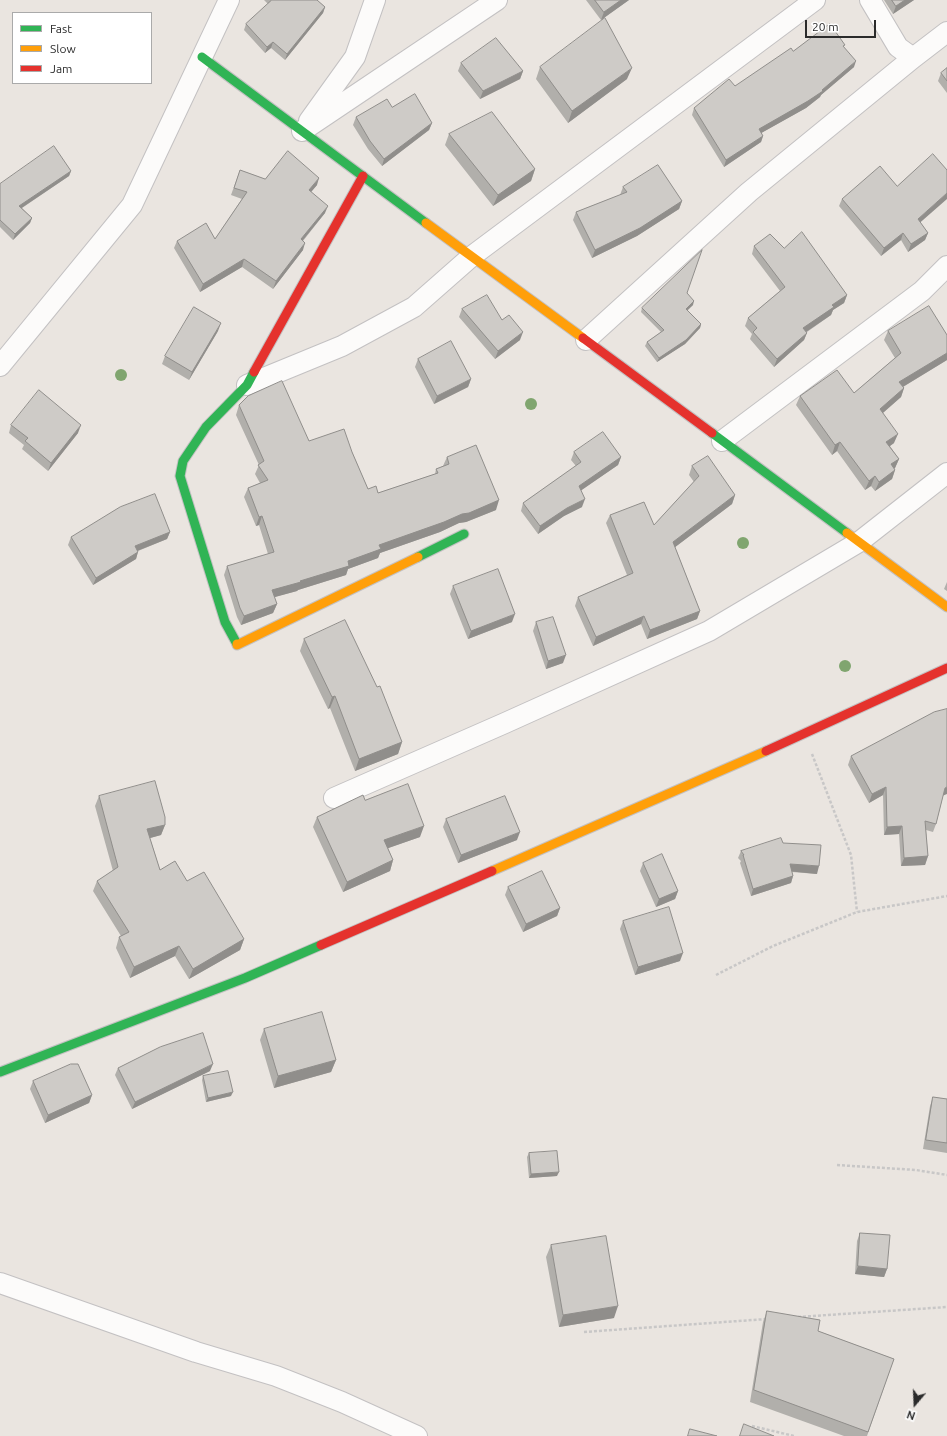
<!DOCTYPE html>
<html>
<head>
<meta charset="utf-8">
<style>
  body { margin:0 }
  #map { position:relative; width:947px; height:1436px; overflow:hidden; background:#eae5e0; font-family:Ubuntu,sans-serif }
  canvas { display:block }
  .legend { position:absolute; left:12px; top:12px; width:140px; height:72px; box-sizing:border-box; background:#fff; border:1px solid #aaa; margin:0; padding:5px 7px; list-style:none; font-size:12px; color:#2b2b2b }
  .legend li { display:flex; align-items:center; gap:8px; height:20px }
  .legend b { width:20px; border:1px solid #aaa }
  .north { position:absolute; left:895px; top:1384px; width:40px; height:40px; -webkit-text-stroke:3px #fff; paint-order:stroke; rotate:199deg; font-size:11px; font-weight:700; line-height:16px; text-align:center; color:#2b2b2b }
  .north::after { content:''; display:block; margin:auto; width:14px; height:18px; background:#2b2b2b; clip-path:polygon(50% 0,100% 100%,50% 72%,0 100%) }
  .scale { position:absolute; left:805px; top:20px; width:71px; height:18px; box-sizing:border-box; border:2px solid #2b2b2b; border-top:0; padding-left:5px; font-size:12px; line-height:14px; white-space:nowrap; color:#2b2b2b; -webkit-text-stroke:3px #fff; paint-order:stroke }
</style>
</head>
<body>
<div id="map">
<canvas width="947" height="1436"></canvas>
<ul class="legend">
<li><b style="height:5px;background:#30b455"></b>Fast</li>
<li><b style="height:5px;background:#ff9f0a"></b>Slow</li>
<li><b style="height:5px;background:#e5322d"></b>Jam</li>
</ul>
<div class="north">N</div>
<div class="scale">20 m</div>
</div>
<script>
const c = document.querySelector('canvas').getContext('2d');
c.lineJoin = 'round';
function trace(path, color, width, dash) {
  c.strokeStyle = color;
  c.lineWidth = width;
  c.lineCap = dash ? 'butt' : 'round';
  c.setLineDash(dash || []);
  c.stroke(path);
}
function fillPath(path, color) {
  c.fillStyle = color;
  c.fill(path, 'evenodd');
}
const path = new Path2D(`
  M 812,754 L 851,855 L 857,912
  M 716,975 L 773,946 L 857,912 L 947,896
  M 837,1165 L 916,1170 L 947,1175
  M 798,1317 L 947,1307
  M 584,1332 L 767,1319
  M 752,1426 L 794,1436`);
const street = new Path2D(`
  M 870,0 L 898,47 L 913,58 L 947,32
  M 309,121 L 355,57 L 375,0
  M 302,131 L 497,0
  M 586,340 L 749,192 L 913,58
  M 0,366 L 132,205 L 229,0
  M 247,385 L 342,346 L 414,307 L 472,256 L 815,0
  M 722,441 L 922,291 L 947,266
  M 334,798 L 505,723 L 709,631 L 859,542 L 947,473
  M 0,1283 L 196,1352 L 276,1376 L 342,1402 L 417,1436`);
const fast = new Path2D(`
  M 202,57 L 426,223
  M 712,433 L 847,533
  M 418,557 L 464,534
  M 237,644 L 225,622 L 180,476 L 183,461 L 206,427 L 247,385 L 254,372
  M 0,1072 L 245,978 L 321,945`);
const slow = new Path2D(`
  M 426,223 L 583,338
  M 847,533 L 947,607
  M 237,644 L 237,645 L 418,557
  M 492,871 L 766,751`);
const jam = new Path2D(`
  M 583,338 L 712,433
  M 254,372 L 363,176
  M 766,751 L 947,668
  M 321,945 L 492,871`);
const trees = [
  [121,375],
  [531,404],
  [743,543],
  [845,666]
];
const wall = new Path2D(`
  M 264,0 L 317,0 L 325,7 L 323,13 L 285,60 L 271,48 L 265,53 L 244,30 L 246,24 L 268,4 Z
  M 586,0 L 629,0 L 601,20 Z
  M 884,0 L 914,0 L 893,14 Z
  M 844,48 L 854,67 L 821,95 L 820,97 L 806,108 L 761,133 L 763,136 L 761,142 L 724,167 L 692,115 L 694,108 L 735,86 L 793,51 Z
  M 461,63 L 523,71 L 520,79 L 480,99 L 458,71 Z
  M 540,67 L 627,79 L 568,123 L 536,79 Z
  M 947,68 L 947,93 L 938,81 L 941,73 Z
  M 392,107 L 432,123 L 429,130 L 382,166 L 368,149 L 353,125 L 356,117 Z
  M 449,134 L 535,169 L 531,181 L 493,206 L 445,145 Z
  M 240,170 L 265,179 L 317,185 L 311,192 L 325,213 L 303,241 L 303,250 L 273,289 L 242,267 L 200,292 L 174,248 L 177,241 L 215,239 L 242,199 L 231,195 Z
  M 71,171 L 69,176 L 22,208 L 32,218 L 30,223 L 13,240 L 0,227 L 0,184 Z
  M 623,187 L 682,201 L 679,209 L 637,236 L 592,258 L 573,220 L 576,212 L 620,195 Z
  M 842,199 L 920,222 L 928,233 L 925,240 L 908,252 L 901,240 L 881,256 L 839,206 Z
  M 754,246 L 784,248 L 847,295 L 844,303 L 833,310 L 831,315 L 807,332 L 804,340 L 774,367 L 750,339 L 752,334 L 745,326 L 748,318 L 780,291 L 752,254 Z
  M 687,293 L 693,305 L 687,311 L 701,324 L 700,328 L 685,344 L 657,362 L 645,346 L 647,342 L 661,332 L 641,312 L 642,308 Z
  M 462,309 L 502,320 L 520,340 L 495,359 L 459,317 Z
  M 218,331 L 189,380 L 162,364 L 165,356 Z
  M 888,331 L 947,335 L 947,360 L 903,387 L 904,388 L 901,397 L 883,413 L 894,443 L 890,446 L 899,459 L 895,468 L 894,469 L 895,470 L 892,479 L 875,491 L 871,486 L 865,490 L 837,451 L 832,455 L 796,405 L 800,396 L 854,393 L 895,358 L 884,340 Z
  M 418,359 L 471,379 L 468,387 L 434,404 L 415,367 Z
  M 239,405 L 309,441 L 352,452 L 368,489 L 378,493 L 435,474 L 436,469 L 443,466 L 447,457 L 496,510 L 466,522 L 459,523 L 440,532 L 380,553 L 378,558 L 348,569 L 346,575 L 298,590 L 297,591 L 274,597 L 277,604 L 273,613 L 241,625 L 237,617 L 224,575 L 227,566 L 268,554 L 259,525 L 256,526 L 244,497 L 248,488 L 260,483 L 255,474 L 259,465 L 236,415 Z
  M 11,425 L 78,433 L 48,471 L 22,449 L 24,445 L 9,433 Z
  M 574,452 L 621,457 L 618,465 L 581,490 L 582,507 L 564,516 L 538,534 L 521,511 L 523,503 L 576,466 L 571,460 Z
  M 692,466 L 735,495 L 732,504 L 675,547 L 700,611 L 697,619 L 647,639 L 641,624 L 593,646 L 575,606 L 578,597 L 627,575 L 606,523 L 610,515 L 654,525 L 694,482 L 689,475 Z
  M 170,532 L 167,539 L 138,551 L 136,559 L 93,585 L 68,545 L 71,537 Z
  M 947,582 L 947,591 L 944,589 Z
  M 453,586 L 512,622 L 468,639 L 450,594 Z
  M 536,622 L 563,663 L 546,669 L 533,631 Z
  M 304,639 L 402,742 L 398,754 L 355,771 L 330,708 L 328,709 L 300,651 Z
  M 851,756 L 943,796 L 936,824 L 933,832 L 926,830 L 928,856 L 925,865 L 901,866 L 899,834 L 884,835 L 883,795 L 869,803 L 848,765 Z
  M 99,796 L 165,825 L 161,835 L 150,838 L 160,870 L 187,881 L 244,939 L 240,950 L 189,979 L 175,956 L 130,978 L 116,948 L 119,937 L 121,936 L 93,891 L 97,881 L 113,871 L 95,806 Z
  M 365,800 L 420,837 L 388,848 L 393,860 L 390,871 L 343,892 L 313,827 L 317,817 Z
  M 446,819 L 517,840 L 458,863 L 443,827 Z
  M 783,843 L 817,874 L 792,872 L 793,876 L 791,883 L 751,896 L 740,863 L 741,861 L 738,858 L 741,851 Z
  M 643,863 L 678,891 L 675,899 L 656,907 L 640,871 Z
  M 508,887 L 560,908 L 557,916 L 523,932 L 505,895 Z
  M 623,921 L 680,961 L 635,975 L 620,929 Z
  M 264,1029 L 336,1060 L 331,1072 L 274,1088 L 260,1040 Z
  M 118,1068 L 210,1071 L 132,1109 L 115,1075 Z
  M 203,1076 L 231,1096 L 206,1102 L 202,1080 Z
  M 33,1081 L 92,1095 L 89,1103 L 45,1123 L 30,1089 Z
  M 933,1097 L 947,1099 L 947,1153 L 923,1149 L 930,1106 Z
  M 529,1153 L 557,1176 L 529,1178 L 527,1157 Z
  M 860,1233 L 887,1269 L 884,1277 L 855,1274 L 857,1241 Z
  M 551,1245 L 614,1318 L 559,1327 L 546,1257 Z
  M 767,1311 L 818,1331 L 894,1359 L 867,1436 L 844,1436 L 750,1402 L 763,1322 Z`);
const shadedWall = new Path2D(`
  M 621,0 L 629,0 L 601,20 L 604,12 Z
  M 905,0 L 914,0 L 893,14 L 896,6 Z
  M 325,7 L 323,13 L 285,60 L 287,54 Z
  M 273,42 L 271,48 L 265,53 L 267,47 Z
  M 856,61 L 854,67 L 821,95 L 820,97 L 806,108 L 756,136 L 759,129 L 822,90 Z
  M 632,68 L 627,79 L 568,123 L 572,111 Z
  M 523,71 L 520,79 L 480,99 L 483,91 Z
  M 432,123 L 429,130 L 382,166 L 384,159 Z
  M 763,136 L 761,142 L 724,167 L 726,160 Z
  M 535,169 L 531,181 L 493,206 L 498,195 Z
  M 71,171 L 69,176 L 17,211 L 19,206 Z
  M 319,178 L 317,185 L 306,198 L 309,190 Z
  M 947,193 L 947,199 L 915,227 L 918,219 Z
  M 682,201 L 679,209 L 637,236 L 592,258 L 595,250 Z
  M 328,206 L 325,213 L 298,246 L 301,239 Z
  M 32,218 L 30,223 L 13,240 L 15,234 Z
  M 903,233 L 901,240 L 881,256 L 884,248 Z
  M 928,233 L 925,240 L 908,252 L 911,244 Z
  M 305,243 L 303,250 L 273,289 L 276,281 Z
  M 244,259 L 242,267 L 200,292 L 203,284 Z
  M 847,295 L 844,303 L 833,310 L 831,315 L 800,336 L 803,328 L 832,305 Z
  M 694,301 L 693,305 L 684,313 L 686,309 Z
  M 221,323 L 218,331 L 189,380 L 192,372 Z
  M 701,324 L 700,328 L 685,344 L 657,362 L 659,358 Z
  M 523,332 L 520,340 L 495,359 L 498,351 Z
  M 807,333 L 804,340 L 774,367 L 777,359 Z
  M 947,353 L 947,360 L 896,391 L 899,382 Z
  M 471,379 L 468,387 L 434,404 L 437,396 Z
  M 904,388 L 901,397 L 877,418 L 880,409 Z
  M 81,425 L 78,433 L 48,471 L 51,463 Z
  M 898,434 L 894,443 L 883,451 L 886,442 Z
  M 840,442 L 837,451 L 832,455 L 835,445 Z
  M 621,457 L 618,465 L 576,494 L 579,486 Z
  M 899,459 L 895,468 L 888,473 L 891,464 Z
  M 895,470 L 892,479 L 875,491 L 879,482 Z
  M 875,476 L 871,486 L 865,490 L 869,481 Z
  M 735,495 L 732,504 L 670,551 L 673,542 Z
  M 585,499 L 582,507 L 564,516 L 538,534 L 540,526 L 567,508 Z
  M 499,500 L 496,510 L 466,522 L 459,523 L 440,532 L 380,553 L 378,558 L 348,569 L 346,575 L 298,590 L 297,591 L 268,599 L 272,590 L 300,581 L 348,561 L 379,545 L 462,514 Z
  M 262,516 L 259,525 L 256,526 L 259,517 Z
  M 170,532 L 167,539 L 132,553 L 135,546 Z
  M 138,552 L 136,559 L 93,585 L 96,578 Z
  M 277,604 L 273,613 L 241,625 L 244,616 Z
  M 700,611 L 697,619 L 647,639 L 650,630 Z
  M 515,614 L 512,622 L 468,639 L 471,631 Z
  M 644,616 L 641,624 L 593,646 L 596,637 Z
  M 566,655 L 563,663 L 546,669 L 548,661 Z
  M 335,696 L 330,708 L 328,709 L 332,697 Z
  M 402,742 L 398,754 L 355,771 L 359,759 Z
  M 886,787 L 883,795 L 869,803 L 872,794 Z
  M 947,787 L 947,794 L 942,796 L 945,788 Z
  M 165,825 L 161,835 L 143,840 L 147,829 Z
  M 424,826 L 420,837 L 380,851 L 384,840 Z
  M 902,826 L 899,834 L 884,835 L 887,827 Z
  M 520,832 L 517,840 L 458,863 L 461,855 Z
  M 928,856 L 925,865 L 901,866 L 904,858 Z
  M 393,860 L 390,871 L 343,892 L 347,882 Z
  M 790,864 L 819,866 L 817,874 L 787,871 Z
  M 793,876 L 791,883 L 751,896 L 753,889 Z
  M 678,891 L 675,899 L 656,907 L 659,899 Z
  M 560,908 L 557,916 L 523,932 L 526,924 Z
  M 244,939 L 240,950 L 189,979 L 193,969 Z
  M 179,946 L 175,956 L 130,978 L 134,967 Z
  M 683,953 L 680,961 L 635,975 L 638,967 Z
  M 336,1060 L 331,1072 L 274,1088 L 278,1076 Z
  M 213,1064 L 210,1071 L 132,1109 L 135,1102 Z
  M 233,1092 L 231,1096 L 206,1102 L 208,1098 Z
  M 92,1095 L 89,1103 L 45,1123 L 48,1115 Z
  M 559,1172 L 557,1176 L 529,1178 L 531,1174 Z
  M 858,1266 L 887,1269 L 884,1277 L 855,1274 Z
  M 618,1306 L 614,1318 L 559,1327 L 563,1315 Z`);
const building = new Path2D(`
  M 272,0 L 317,0 L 325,7 L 287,54 L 273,42 L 267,47 L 246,24 Z
  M 595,0 L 621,0 L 604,12 Z
  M 892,0 L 905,0 L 896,6 Z
  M 605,18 L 632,68 L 572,111 L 540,67 Z
  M 830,24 L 845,45 L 843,46 L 856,61 L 822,90 L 823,91 L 808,101 L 759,129 L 763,136 L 726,160 L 694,108 L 729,79 L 735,86 L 791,48 L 793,51 Z
  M 496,38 L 523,71 L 483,91 L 461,63 Z
  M 947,68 L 947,81 L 941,73 Z
  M 415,94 L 432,123 L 384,159 L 370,141 L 356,117 L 387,99 L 392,107 Z
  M 492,112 L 535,169 L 498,195 L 449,134 Z
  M 54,146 L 71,171 L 19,206 L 32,218 L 15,234 L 0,220 L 0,184 Z
  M 288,151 L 319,178 L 309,190 L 328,206 L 301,239 L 305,243 L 276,281 L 244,259 L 203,284 L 177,241 L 206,223 L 215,239 L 247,192 L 234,188 L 240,170 L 265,179 Z
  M 933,154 L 947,170 L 947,193 L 918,219 L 928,233 L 911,244 L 903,233 L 884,248 L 842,199 L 880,166 L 897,186 Z
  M 658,165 L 682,201 L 640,228 L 595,250 L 576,212 L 627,192 L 623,187 Z
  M 802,232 L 847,295 L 832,305 L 834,307 L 803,328 L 807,333 L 777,359 L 753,332 L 757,328 L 748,318 L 785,287 L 754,246 L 770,234 L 784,248 Z
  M 702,250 L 687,293 L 694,301 L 686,309 L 701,324 L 686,340 L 659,358 L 647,342 L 664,330 L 642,308 Z
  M 487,295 L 502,320 L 509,315 L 523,332 L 498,351 L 462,309 Z
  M 929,306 L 947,335 L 947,353 L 899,382 L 904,388 L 880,409 L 898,434 L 886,442 L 899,459 L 891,464 L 895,470 L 879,482 L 875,476 L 869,481 L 840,442 L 835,445 L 800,396 L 837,370 L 854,393 L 901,353 L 888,331 Z
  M 194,307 L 221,323 L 192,372 L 165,356 Z
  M 451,341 L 471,379 L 437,396 L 418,359 Z
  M 282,381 L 309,441 L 344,429 L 352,452 L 368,489 L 376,486 L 378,493 L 438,473 L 436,469 L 449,464 L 447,457 L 476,445 L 499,500 L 469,513 L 462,514 L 444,522 L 379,545 L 381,549 L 348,561 L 349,566 L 300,581 L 301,582 L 272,590 L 277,604 L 244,616 L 240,608 L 227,566 L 274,552 L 262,516 L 259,517 L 248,488 L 268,480 L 258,465 L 264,461 L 239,405 L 248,396 Z
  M 39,390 L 81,425 L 51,463 L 25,441 L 28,438 L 11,425 Z
  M 603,432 L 621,457 L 579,486 L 585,499 L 567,508 L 540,526 L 523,503 L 581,462 L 574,452 Z
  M 708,456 L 735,495 L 673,542 L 700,611 L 650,630 L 644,616 L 596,637 L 578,597 L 633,573 L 610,515 L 644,502 L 654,525 L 699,476 L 692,466 Z
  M 155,494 L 170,532 L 135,546 L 138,552 L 96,578 L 71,537 L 120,507 Z
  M 498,569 L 515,614 L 471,631 L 453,586 Z
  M 553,617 L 566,655 L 548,661 L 536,622 Z
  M 345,620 L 377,687 L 380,686 L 402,742 L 359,759 L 335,696 L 332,697 L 304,639 Z
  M 947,709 L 947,787 L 945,788 L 936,824 L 925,821 L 928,856 L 904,858 L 902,826 L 887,827 L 886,787 L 872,794 L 851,756 L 934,712 Z
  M 155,781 L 165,817 L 165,825 L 147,829 L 160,870 L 175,861 L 187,881 L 204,872 L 244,939 L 193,969 L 179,946 L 134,967 L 119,937 L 129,932 L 97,881 L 118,867 L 99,796 Z
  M 408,784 L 424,826 L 384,840 L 393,860 L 347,882 L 317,817 L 363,795 L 365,800 Z
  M 505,796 L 520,832 L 461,855 L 446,819 Z
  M 781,838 L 783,843 L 821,845 L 819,866 L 790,864 L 793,876 L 753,889 L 743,855 L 744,855 L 741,851 Z
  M 662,854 L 678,891 L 659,899 L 643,863 Z
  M 542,871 L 560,908 L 526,924 L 508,887 Z
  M 669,907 L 683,953 L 638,967 L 623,921 Z
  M 322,1012 L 336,1060 L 278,1076 L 264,1029 Z
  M 203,1033 L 213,1064 L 135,1102 L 118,1068 L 160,1047 Z
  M 71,1064 L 78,1064 L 92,1095 L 48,1115 L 33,1081 Z
  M 228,1071 L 233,1092 L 208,1098 L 203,1076 Z
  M 933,1097 L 947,1099 L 947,1143 L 926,1140 Z
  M 557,1151 L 559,1172 L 531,1174 L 529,1153 Z
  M 860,1233 L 890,1235 L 887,1269 L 858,1266 Z
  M 606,1236 L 618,1306 L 563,1315 L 551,1245 Z
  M 767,1311 L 820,1320 L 818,1331 L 894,1359 L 868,1432 L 754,1390 Z
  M 744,1424 L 774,1436 L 740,1436 Z
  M 690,1429 L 717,1436 L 688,1436 Z`);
trace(street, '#c3c1c2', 22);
trace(fast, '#c3c1c2', 11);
trace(slow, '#c3c1c2', 11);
trace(jam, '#c3c1c2', 11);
trace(path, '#c8c7c7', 2.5, [3, 2]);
trace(street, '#fcfbfa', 20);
trace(fast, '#30b455', 9);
trace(slow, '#ff9f0a', 9);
trace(jam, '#e5322d', 9);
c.fillStyle = '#80a56f';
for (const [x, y] of trees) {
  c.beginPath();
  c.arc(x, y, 6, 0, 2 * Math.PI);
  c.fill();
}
fillPath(wall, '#b1afab');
fillPath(shadedWall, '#908e8b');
fillPath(building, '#cecbc7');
trace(building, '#908e8b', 1);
</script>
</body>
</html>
